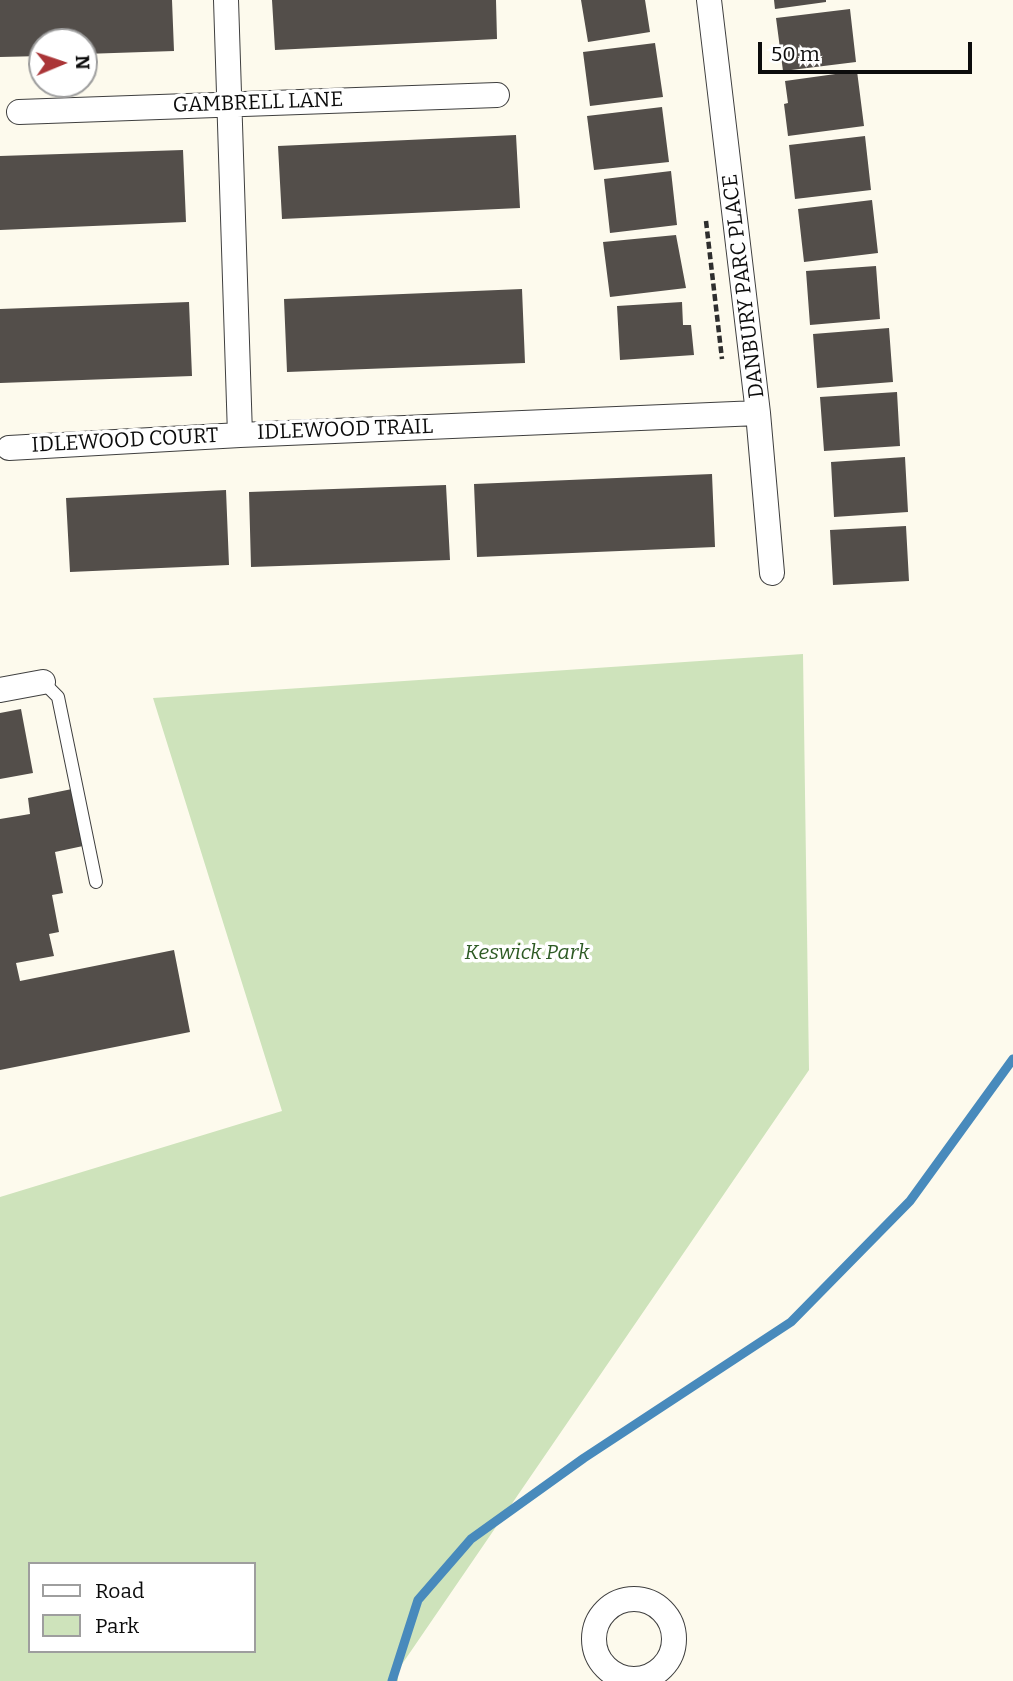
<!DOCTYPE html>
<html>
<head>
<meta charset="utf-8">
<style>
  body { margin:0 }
  #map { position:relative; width:1013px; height:1681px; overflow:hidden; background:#fdfaed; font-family:Bitter,serif }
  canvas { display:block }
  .legend { position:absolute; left:28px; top:1562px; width:228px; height:91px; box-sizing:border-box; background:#fff; border:2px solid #9e9e9e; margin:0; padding:9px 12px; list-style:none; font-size:21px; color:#0c0c0c }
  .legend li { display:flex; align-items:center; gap:14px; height:35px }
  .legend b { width:35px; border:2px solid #9e9e9e }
  .north { position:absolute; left:28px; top:28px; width:70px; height:70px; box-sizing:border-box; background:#fff; border:2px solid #9e9e9e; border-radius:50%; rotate:88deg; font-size:19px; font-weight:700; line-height:28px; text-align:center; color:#0c0c0c }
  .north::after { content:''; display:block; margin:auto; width:24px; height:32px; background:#aa3537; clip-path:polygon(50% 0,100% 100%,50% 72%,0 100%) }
  .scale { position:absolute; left:758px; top:42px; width:214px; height:32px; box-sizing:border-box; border:4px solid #0c0c0c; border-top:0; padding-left:9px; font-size:21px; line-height:24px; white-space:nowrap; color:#0c0c0c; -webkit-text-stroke:5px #fff; paint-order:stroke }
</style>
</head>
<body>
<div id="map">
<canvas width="1013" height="1681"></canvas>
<ul class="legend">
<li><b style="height:9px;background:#fff"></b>Road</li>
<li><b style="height:19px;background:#cee3bb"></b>Park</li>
</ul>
<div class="north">N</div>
<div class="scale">50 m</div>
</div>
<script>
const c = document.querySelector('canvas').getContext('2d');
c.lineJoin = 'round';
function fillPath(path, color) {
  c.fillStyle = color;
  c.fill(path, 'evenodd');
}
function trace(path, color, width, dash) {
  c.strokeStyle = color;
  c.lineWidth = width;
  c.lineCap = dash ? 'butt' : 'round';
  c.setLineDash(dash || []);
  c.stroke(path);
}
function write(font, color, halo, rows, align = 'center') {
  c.font = font + ' Bitter,serif';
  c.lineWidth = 7;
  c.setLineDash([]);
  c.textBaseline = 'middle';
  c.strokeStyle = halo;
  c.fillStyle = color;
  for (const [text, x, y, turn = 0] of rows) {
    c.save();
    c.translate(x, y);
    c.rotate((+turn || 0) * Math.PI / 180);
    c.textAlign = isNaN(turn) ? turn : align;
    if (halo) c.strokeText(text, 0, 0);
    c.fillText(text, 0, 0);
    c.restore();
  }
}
const green = new Path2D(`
  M 803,654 L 809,1070 L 398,1670 L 398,1681 L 0,1681 L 0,1197 L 282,1111 L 153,698 ZM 30,1564 L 254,1564 L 254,1651 L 30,1651 Z`);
const stream = new Path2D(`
  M 392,1681 L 418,1600 L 471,1539 L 584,1458 L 791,1322 L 910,1201 L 1013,1059`);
const building = new Path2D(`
  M 0,0 L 172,0 L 174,51 L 84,54 L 84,42 L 42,42 L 42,56 L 0,57 Z
  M 272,0 L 496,0 L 497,39 L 275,50 Z
  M 581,0 L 645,0 L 650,32 L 588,42 Z
  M 774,0 L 826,0 L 826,2 L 775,9 Z
  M 850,9 L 856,62 L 783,71 L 776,18 Z
  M 655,43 L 663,97 L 590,106 L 583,52 Z
  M 857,71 L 864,126 L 788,136 L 784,104 L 788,103 L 785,81 Z
  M 662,107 L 669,162 L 594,170 L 587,116 Z
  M 516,135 L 520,208 L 282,219 L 278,146 Z
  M 865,136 L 871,190 L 795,199 L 789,145 Z
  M 183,150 L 186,222 L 0,230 L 0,156 Z
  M 671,171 L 677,225 L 610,233 L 604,179 Z
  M 872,200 L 878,253 L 804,262 L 798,209 Z
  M 676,235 L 686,288 L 610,297 L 603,242 Z
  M 876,266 L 880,319 L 810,325 L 806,271 Z
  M 522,289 L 525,363 L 287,372 L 284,299 Z
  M 189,302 L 192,376 L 0,383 L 0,309 Z
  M 682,302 L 683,325 L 691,325 L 694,355 L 620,360 L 617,306 Z
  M 889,328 L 893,382 L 817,388 L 813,334 Z
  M 897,392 L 900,446 L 824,451 L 820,397 Z
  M 905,457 L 908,512 L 834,517 L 831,462 Z
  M 712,474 L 715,547 L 477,557 L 474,484 Z
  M 446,485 L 450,560 L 251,567 L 249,492 Z
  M 226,490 L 229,565 L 70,572 L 66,498 Z
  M 906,526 L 909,581 L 833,585 L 830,530 Z
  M 21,709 L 33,773 L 0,779 L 0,713 Z
  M 72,789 L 83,846 L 55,852 L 63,893 L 52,895 L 59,932 L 49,934 L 54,956 L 16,963 L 20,981 L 174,950 L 190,1032 L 0,1070 L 0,819 L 30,814 L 28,798 Z`);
const path = new Path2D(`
  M 706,221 L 722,359`);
const lane = new Path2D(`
  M 43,682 L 58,697 L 96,882`);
const street = new Path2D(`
  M 226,0 L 240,435 L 758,413
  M 709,0 L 758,413 L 772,573
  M 19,112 L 497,95
  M 9,448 L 240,435
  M 0,690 L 43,682
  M594 1639a40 40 0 1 1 80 0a40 40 0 1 1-80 0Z`);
const streetNames = [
  ["GAMBRELL LANE",258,103,-2],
  ["DANBURY PARC PLACE",744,286,-97],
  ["IDLEWOOD TRAIL",345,430,-2],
  ["IDLEWOOD COURT",125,441,-3]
];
const parkNames = [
  ["Keswick Park",527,953]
];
fillPath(green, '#cee3bb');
trace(stream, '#488abc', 9);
fillPath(building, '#534e4a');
trace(lane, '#3f3f3f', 14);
trace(street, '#3f3f3f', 26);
trace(path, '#2e2e2e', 4.5, [7, 3.5]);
trace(lane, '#fff', 12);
trace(street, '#fff', 24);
write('21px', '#0c0c0c', '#fff', streetNames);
write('italic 21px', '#2e5b25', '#fff', parkNames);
</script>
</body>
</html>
